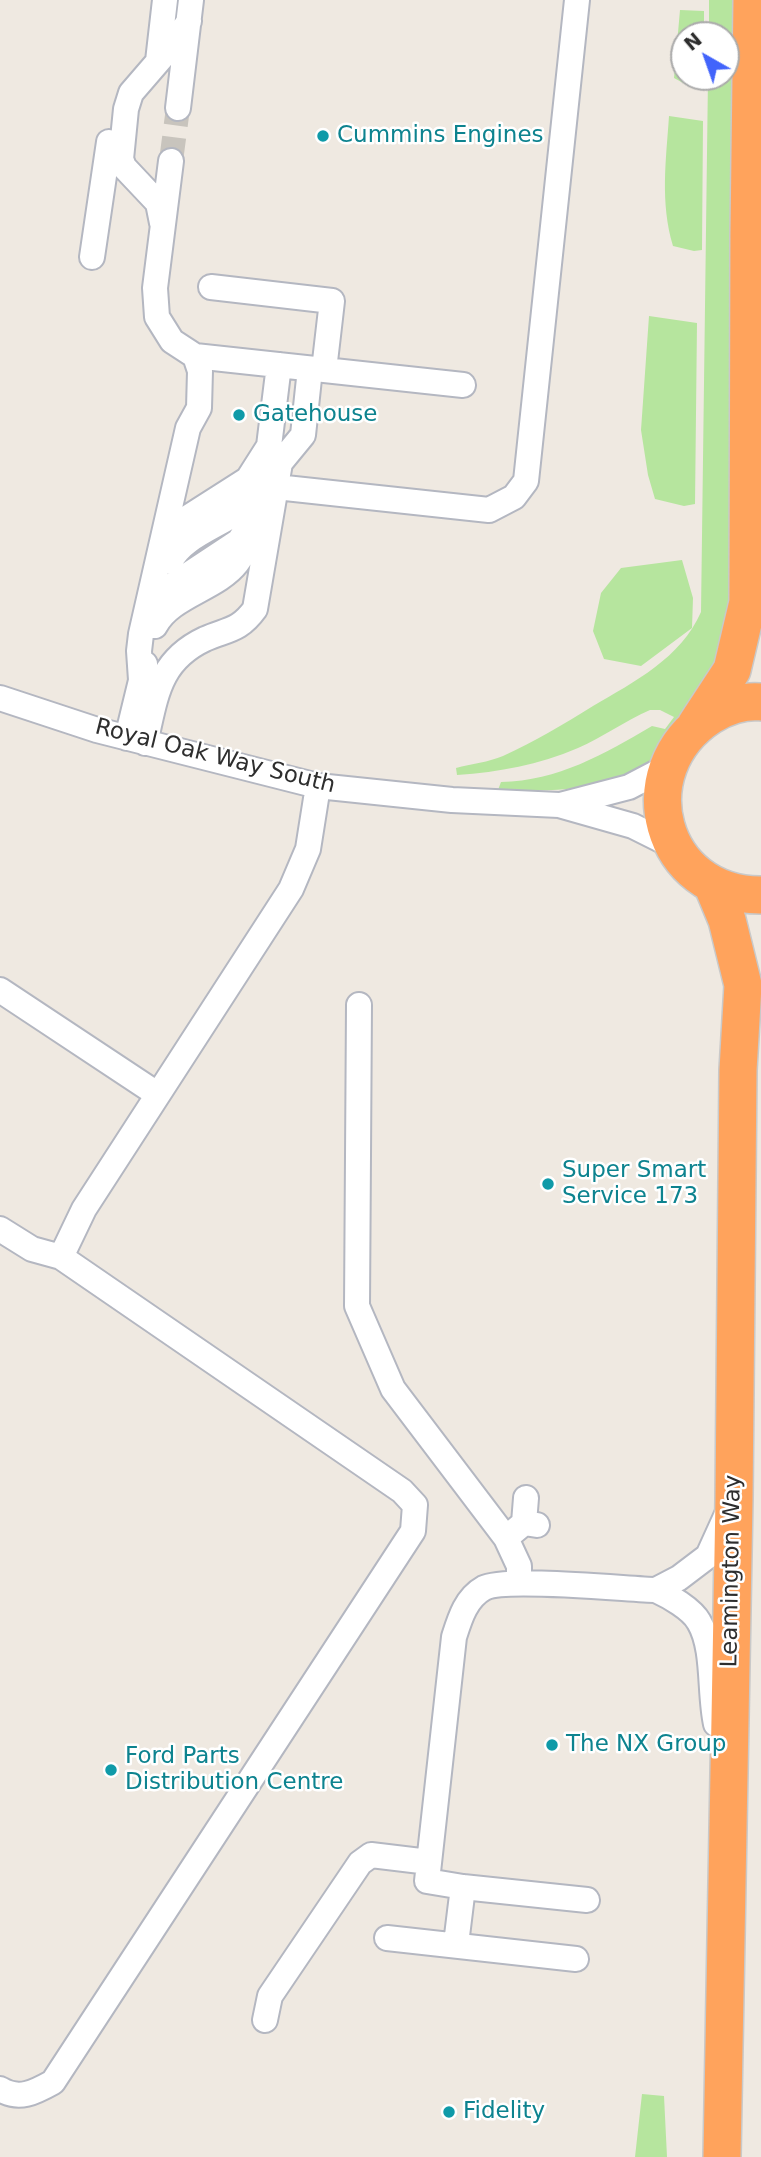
<!DOCTYPE html>
<html>
<head>
<meta charset="utf-8">
<style>
  body { margin:0 }
  #map { position:relative; width:761px; height:2157px; overflow:hidden; background:#efe9e1; font-family:"DejaVu Sans",sans-serif }
  canvas { display:block }
  .north { position:absolute; left:670px; top:21px; width:70px; height:70px; box-sizing:border-box; background:#fff; border:2px solid #ababab; border-radius:50%; rotate:320deg; font-size:19px; font-weight:700; line-height:28px; text-align:center; color:#2e2e2e }
  .north::after { content:''; display:block; margin:auto; width:24px; height:32px; background:#4264fb; clip-path:polygon(50% 0,100% 100%,50% 72%,0 100%) }
</style>
</head>
<body>
<div id="map">
<canvas width="761" height="2157"></canvas>
<div class="north">N</div>
</div>
<script>
const c = document.querySelector('canvas').getContext('2d');
c.lineJoin = 'round';
function fillPath(path, color) {
  c.fillStyle = color;
  c.fill(path, 'evenodd');
}
function trace(path, color, width, dash) {
  c.strokeStyle = color;
  c.lineWidth = width;
  c.lineCap = dash ? 'butt' : 'round';
  c.setLineDash(dash || []);
  c.stroke(path);
}
function write(font, color, halo, rows, align = 'center') {
  c.font = font + ' "DejaVu Sans",sans-serif';
  c.lineWidth = 5;
  c.setLineDash([]);
  c.textBaseline = 'middle';
  c.strokeStyle = halo;
  c.fillStyle = color;
  for (const [text, x, y, turn = 0] of rows) {
    c.save();
    c.translate(x, y);
    c.rotate((+turn || 0) * Math.PI / 180);
    c.textAlign = isNaN(turn) ? turn : align;
    if (halo) c.strokeText(text, 0, 0);
    c.fillText(text, 0, 0);
    c.restore();
  }
}
const green = new Path2D(`
  M 709,0 L 743,0 L 733,517 C 731,554 733,633 718,665 C 710,682 697,698 687,714 C 680,725 674,736 667,746 C 629,794 552,791 498,790 L 501,782 C 558,781 604,754 652,726 L 665,729 L 674,717 L 660,710 L 650,710 C 625,721 603,737 578,748 C 538,765 500,772 457,775 L 456,768 C 471,764 489,762 503,756 C 534,742 564,724 593,706 C 634,682 681,658 701,612 L 708,77 L 726,77 L 726,35 L 709,35 Z
  M 680,10 L 704,11 L 704,35 L 684,35 L 684,77 L 704,77 L 704,87 L 687,85 L 674,78 Z
  M 669,116 L 703,121 L 702,250 L 694,251 L 673,246 C 660,202 666,161 669,116 Z
  M 649,316 L 697,323 L 695,504 L 684,506 L 655,499 L 648,475 L 641,430 Z
  M 682,560 L 693,598 L 692,628 L 641,666 L 604,659 L 593,631 L 601,593 L 621,568 Z
  M 642,2094 L 664,2096 L 667,2157 L 635,2157 Z`);
const minorTunnel = new Path2D(`
  M 171,161 L 178,108`);
const minor = new Path2D(`
  M 158,61 L 165,0
  M 178,108 L 191,0
  M 162,223 L 158,203 L 124,167 L 121,159 L 126,109 L 131,93 L 175,42 L 189,21
  M 92,257 L 109,142
  M 211,287 L 332,301 L 324,370
  M 195,356 L 463,385
  M 276,487 L 489,510 L 514,497 L 526,481 L 577,0
  M 172,550 L 181,525 L 190,516 L 248,479 L 269,446 L 279,365
  M 170,562 C 186,531 232,524 253,498 C 261,488 264,474 266,462
  M 159,603 L 165,592 L 174,584 L 239,541 L 251,523 L 258,498
  M 155,626 C 170,596 217,589 237,563 C 244,554 247,543 250,532
  M 141,680 L 139,651 L 141,634 L 188,428 L 199,408 L 200,371 L 195,356 L 172,341 L 157,317 L 155,288 L 171,161
  M 0,698 L 97,730 L 318,786 L 452,800 L 559,805 L 633,826 L 675,847
  M 127,738 L 145,664
  M 145,743 C 156,697 158,661 205,639 C 228,629 239,631 255,609 L 280,463 L 303,435 L 310,369
  M 560,805 L 629,787 L 669,766
  M 0,990 L 157,1094
  M 359,1005 L 357,1306 L 393,1389 L 506,1538 L 519,1566 L 519,1583
  M 0,1229 L 32,1249 L 61,1257
  M 524,1523 L 526,1498
  M 506,1538 L 524,1523 L 537,1525
  M 656,1590 L 679,1578 L 708,1556 L 728,1512
  M 587,1900 L 463,1887 L 427,1881 L 454,1637 C 460,1618 466,1598 484,1588 C 505,1577 625,1589 656,1590 C 669,1596 692,1609 699,1622 C 715,1649 709,1693 716,1724
  M 387,1938 L 576,1959
  M 456,1944 L 463,1887
  M 265,2020 L 270,1996 L 360,1863 L 371,1855 L 429,1862
  M 0,2089 C 19,2101 35,2092 53,2082 L 413,1531 L 415,1505 L 402,1491 L 61,1257 L 84,1209 L 291,889 L 308,849 L 318,786`);
const highway = new Path2D(`
  M 761,702 C 744,700 724,707 710,716 C 626,771 660,896 761,895
  M 696,725 L 732,670 L 748,602 L 749,234 L 752,0
  M 712,884 L 727,920 L 743,985 L 738,1070 L 734,1499 L 722,2157`);
const markers = [
  [323,136,7,"#0f9aa8"],
  [239,415,7,"#0f9aa8"],
  [548,1184,7,"#0f9aa8"],
  [552,1745,7,"#0f9aa8"],
  [111,1770,7,"#0f9aa8"],
  [449,2112,7,"#0f9aa8"]
];
const cultureNames = [
  ["Cummins Engines",337,136],
  ["Gatehouse",253,415],
  ["Super Smart",562,1171],
  ["Service 173",562,1197],
  ["The NX Group",566,1745],
  ["Ford Parts",125,1757],
  ["Distribution Centre",125,1783],
  ["Fidelity",463,2112]
];
const streetNames = [
  ["Royal Oak Way South",215,757,14],
  ["Leamington Way",732,1571,-89]
];
fillPath(green, '#b6e59e');
trace(minorTunnel, '#c8c4bd', 24, [24, 12]);
trace(minor, '#b4b7c1', 28);
trace(highway, '#c9c9c9', 40);
trace(minor, '#fff', 24);
trace(highway, '#ffa35c', 37);
for (const [x, y, r, color] of markers) {
  const dot = new Path2D();
  dot.arc(x, y, r, 0, 2 * Math.PI);
  c.fillStyle = color;
  c.fill(dot);
  trace(dot, '#fff', 2.5);
}
write('23px', '#0d838f', '#fff', cultureNames, 'left');
write('23px', '#2e2e2e', '#fff', streetNames);
</script>
</body>
</html>
